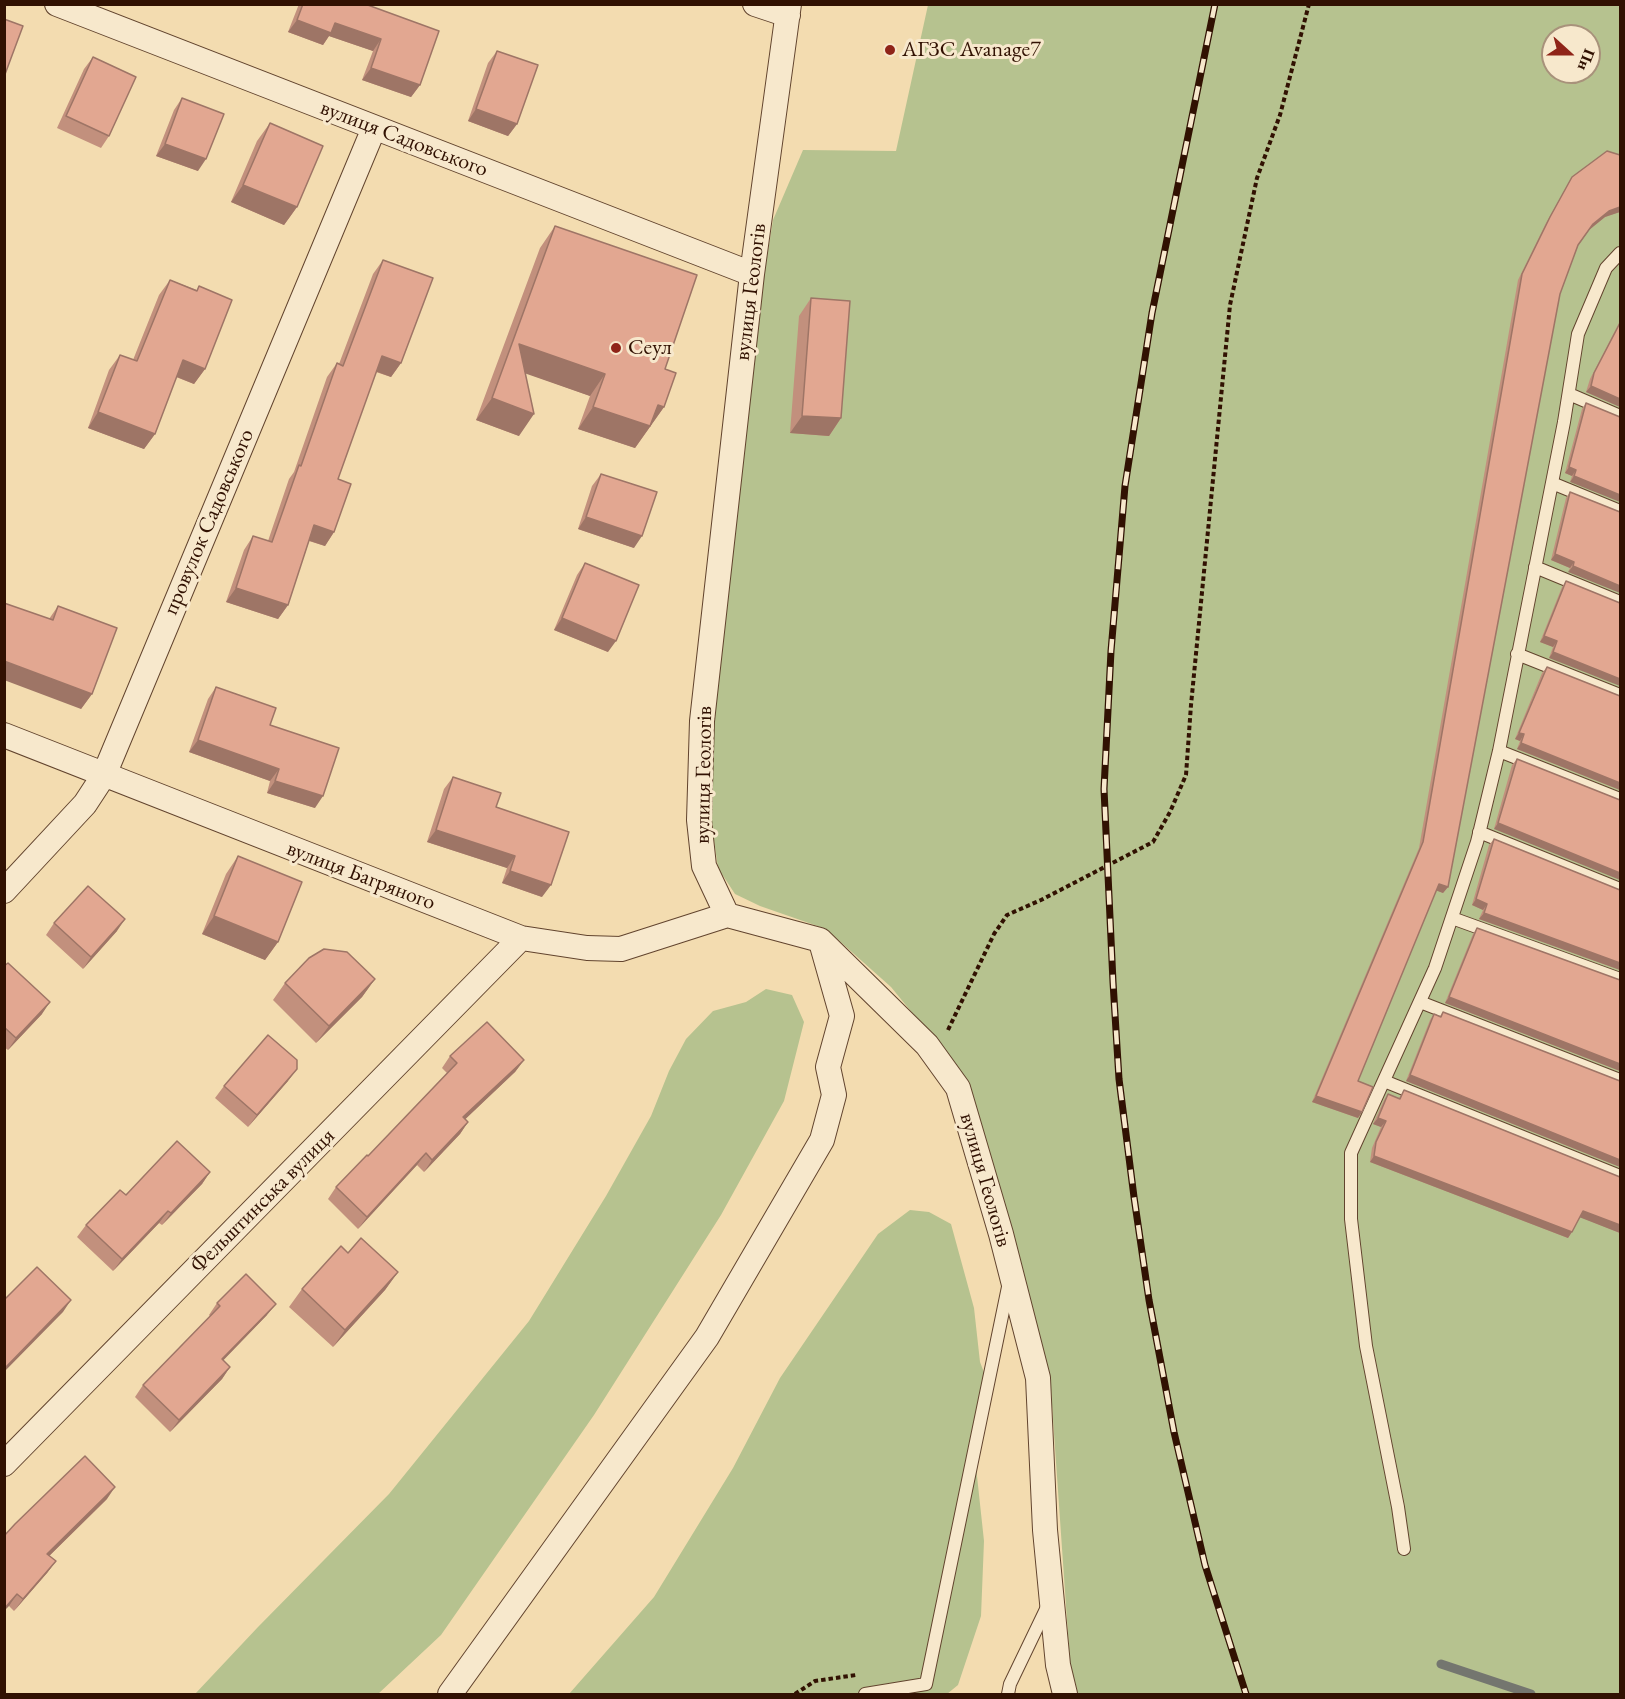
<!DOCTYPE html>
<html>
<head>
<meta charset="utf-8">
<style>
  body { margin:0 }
  #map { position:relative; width:1625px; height:1699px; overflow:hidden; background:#f3dcb0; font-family:"EB Garamond",serif }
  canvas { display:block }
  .frame { position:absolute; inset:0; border:6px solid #311102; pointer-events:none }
  .north { position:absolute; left:1541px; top:24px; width:60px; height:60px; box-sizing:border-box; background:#f7e8cc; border:2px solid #a8927b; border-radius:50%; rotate:111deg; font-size:16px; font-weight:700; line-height:24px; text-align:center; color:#311102 }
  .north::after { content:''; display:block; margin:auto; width:21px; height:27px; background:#8f2418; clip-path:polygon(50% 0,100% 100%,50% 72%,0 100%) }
</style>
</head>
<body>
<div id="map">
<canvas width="1625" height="1699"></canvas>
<div class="frame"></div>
<div class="north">Пн</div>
</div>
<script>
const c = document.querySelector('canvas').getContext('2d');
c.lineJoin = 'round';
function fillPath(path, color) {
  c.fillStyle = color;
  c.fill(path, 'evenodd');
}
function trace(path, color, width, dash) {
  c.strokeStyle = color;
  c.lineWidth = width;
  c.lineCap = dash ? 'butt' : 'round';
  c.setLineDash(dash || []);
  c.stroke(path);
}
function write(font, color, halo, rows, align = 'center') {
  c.font = font + ' "EB Garamond",serif';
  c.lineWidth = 6;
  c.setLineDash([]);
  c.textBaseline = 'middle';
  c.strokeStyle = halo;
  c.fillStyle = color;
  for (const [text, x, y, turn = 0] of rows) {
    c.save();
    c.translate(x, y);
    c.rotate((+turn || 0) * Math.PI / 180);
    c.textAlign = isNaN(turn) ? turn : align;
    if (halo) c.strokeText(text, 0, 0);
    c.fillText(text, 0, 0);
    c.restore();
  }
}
const green = new Path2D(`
  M 928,5 L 1620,5 L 1620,1694 L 1078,1694 L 1070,1663 L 1050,1376 L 969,1082 L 891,987 L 826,929 L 760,906 L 735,894 L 718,868 L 711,819 L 714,722 L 764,276 L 773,220 L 803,150 L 896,151 ZM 1553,36 L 1589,36 L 1589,72 L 1553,72 Z
  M 766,989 L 792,995 L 804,1022 L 784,1101 L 721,1215 L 594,1415 L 441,1635 L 378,1694 L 195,1694 L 258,1627 L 389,1494 L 529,1321 L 606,1196 L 651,1116 L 669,1071 L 686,1039 L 713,1011 L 746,1002 Z
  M 910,1210 L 929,1212 L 951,1224 L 974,1308 L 980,1362 L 990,1388 L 973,1439 L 984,1541 L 981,1616 L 958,1685 L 947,1694 L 569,1694 L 654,1597 L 733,1468 L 780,1378 L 878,1234 Z`);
const stream = new Path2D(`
  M 1441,1664 L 1531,1694`);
const path = new Path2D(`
  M 948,1030 L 994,934 L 1007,915 L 1041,900 L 1153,842 L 1170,812 L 1186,775 L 1191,705 L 1230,305 L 1257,178 L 1280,115 L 1309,4
  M 795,1694 L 815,1681 L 856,1675`);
const service = new Path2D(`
  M 1569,394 L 1620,416
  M 1552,483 L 1620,511
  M 1535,567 L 1620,602
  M 1517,654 L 1620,695
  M 1499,751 L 1620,799
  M 1479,832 L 1620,889
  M 1452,918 L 1620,979
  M 1420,1002 L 1620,1080
  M 1384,1081 L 1620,1176
  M 1404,1549 L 1398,1507 L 1366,1346 L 1351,1219 L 1351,1153 L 1435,968 L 1477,842 L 1499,751 L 1564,422 L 1578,334 L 1606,268 L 1620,253
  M 865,1694 L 926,1684 L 1008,1287
  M 1008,1694 L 1010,1684 L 1048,1605`);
const minor = new Path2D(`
  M 57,4 L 752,274
  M 755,4 L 788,15
  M 789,4 L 752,274 L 702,721 L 699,820 L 704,866 L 727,915 L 820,940 L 927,1045 L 958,1088 L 1001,1234 L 1038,1378 L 1045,1530 L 1058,1665 L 1065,1694
  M 4,735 L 521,938 L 587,948 L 621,949 L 727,915
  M 4,891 L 85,804 L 104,775 L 374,128
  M 4,1464 L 521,938
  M 450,1694 L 707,1337 L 822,1140 L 834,1095 L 828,1067 L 842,1016 L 821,942`);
const rail = new Path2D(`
  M 1215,4 L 1152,313 L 1125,486 L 1111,651 L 1104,789 L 1113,982 L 1119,1079 L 1134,1197 L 1149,1300 L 1174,1432 L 1205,1565 L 1246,1694`);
const wall = new Path2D(`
  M 299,4 L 365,4 L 420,85 L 411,97 L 362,80 L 373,51 L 329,36 L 323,45 L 288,32 Z
  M 497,51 L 517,124 L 508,136 L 468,121 L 488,63 Z
  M 93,57 L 109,136 L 101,148 L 57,128 L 84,69 Z
  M 182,98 L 198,171 L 156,156 L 174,110 Z
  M 270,123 L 297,207 L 284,225 L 231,202 L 257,141 Z
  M 1572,177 L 1619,212 L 1605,217 L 1589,230 L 1578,246 L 1560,294 L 1448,887 L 1443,893 L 1436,890 L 1358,1081 L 1362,1112 L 1358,1118 L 1312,1102 L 1419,848 L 1518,280 L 1546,223 Z
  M 555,226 L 665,369 L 664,407 L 635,448 L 578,429 L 590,396 L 526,373 L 519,436 L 476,420 L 540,248 Z
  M 383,260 L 401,363 L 391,377 L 376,372 L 338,479 L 334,532 L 325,546 L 309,541 L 288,605 L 278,619 L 226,602 L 244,550 L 253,536 L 268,541 L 289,479 L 294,472 L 327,377 L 337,363 L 339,364 L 373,274 Z
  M 170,280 L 197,290 L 199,286 L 205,369 L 194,384 L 176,377 L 155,434 L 144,449 L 88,428 L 109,370 L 120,355 L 133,360 L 159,295 Z
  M 811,298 L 841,418 L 829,436 L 790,433 L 799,316 Z
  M 1620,321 L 1620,407 L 1586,392 L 1590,379 Z
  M 1586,403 L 1620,417 L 1570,482 L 1572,476 L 1565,473 L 1582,409 Z
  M 601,474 L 634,548 L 578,529 L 592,486 Z
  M 1570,492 L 1620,512 L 1568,572 L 1570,568 L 1551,560 L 1566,498 Z
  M 585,563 L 608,652 L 554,630 L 577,575 Z
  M 1566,581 L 1620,603 L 1549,658 L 1553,647 L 1540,642 L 1562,587 Z
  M 58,606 L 92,694 L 81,709 L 49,619 Z
  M 1547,667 L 1620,696 L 1620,790 L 1517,749 L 1520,741 L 1515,739 L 1542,673 Z
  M 216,687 L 270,725 L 315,808 L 267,793 L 270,781 L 189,752 L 208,699 Z
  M 1517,759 L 1620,800 L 1494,829 L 1512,765 Z
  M 453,777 L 496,807 L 542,897 L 502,883 L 507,868 L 427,842 L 444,789 Z
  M 1494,839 L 1620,890 L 1620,970 L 1479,919 L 1483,910 L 1472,905 L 1489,845 Z
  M 238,856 L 278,942 L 265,960 L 202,934 L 226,874 Z
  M 54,923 L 117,931 L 83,969 L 46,935 Z
  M 1477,928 L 1620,980 L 1620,1071 L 1445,1003 L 1473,934 Z
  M 4,966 L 42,1014 L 8,1050 L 4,1047 Z
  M 375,979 L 362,997 L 316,1043 L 273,1000 L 285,983 Z
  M 1443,1012 L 1620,1081 L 1620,1167 L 1406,1081 L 1430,1020 L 1434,1014 L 1440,1016 Z
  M 450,1056 L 524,1060 L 515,1072 L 465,1119 L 468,1122 L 460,1134 L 424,1172 L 417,1165 L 358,1229 L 328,1199 L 336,1187 L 368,1156 L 447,1073 L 442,1068 Z
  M 288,1081 L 248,1127 L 215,1098 L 224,1086 Z
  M 1404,1090 L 1620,1177 L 1620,1233 L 1580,1217 L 1568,1238 L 1370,1162 L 1372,1148 L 1381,1127 L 1373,1124 L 1384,1100 L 1388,1094 L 1399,1098 Z
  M 210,1172 L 202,1184 L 162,1225 L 159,1223 L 113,1271 L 77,1237 L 86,1225 L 126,1195 Z
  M 348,1253 L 398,1272 L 385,1290 L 333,1347 L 289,1307 L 302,1289 Z
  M 217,1303 L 267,1315 L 223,1360 L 230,1367 L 222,1379 L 170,1432 L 135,1397 L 143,1385 L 210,1316 L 209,1315 Z
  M 107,1499 L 49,1556 L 56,1561 L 47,1573 L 14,1611 L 9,1606 L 4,1536 Z`);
const shadedWall = new Path2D(`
  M 297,20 L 335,23 L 381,39 L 373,51 L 329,36 L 323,45 L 288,32 Z
  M 371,68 L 420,85 L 411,97 L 362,80 Z
  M 476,109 L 517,124 L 508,136 L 468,121 Z
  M 165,144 L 206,159 L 198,171 L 156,156 Z
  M 243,185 L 297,207 L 284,225 L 231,202 Z
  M 1620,207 L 1620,212 L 1605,217 L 1589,230 L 1593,224 L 1609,211 Z
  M 519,344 L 605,374 L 590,396 L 504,366 Z
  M 382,356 L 401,363 L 391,377 L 372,370 Z
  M 183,360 L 205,369 L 194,384 L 172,375 Z
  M 1591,386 L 1620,399 L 1620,407 L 1586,392 Z
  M 492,398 L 534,414 L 519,436 L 476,420 Z
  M 658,405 L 664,407 L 635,448 L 578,429 L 593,407 Z
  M 98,412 L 155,434 L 144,449 L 88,428 Z
  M 802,416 L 841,418 L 829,436 L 790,433 Z
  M 1569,467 L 1576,470 L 1572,476 L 1565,473 Z
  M 1574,476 L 1620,495 L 1620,502 L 1570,482 Z
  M 586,517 L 642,536 L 634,548 L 578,529 Z
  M 314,525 L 334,532 L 325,546 L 304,539 Z
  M 1555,554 L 1574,562 L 1570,568 L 1551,560 Z
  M 1573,566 L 1620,586 L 1620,593 L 1568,572 Z
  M 236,588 L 288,605 L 278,619 L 226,602 Z
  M 562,618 L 616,641 L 608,652 L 554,630 Z
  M 1544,636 L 1557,641 L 1553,647 L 1540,642 Z
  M 1553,652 L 1620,679 L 1620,686 L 1549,658 Z
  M 4,661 L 92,694 L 81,709 L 4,680 Z
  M 1519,733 L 1524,734 L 1520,741 L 1515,739 Z
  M 198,740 L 279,769 L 270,781 L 189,752 Z
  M 1521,743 L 1620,783 L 1620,790 L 1517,749 Z
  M 275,781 L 323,796 L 315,808 L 267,793 Z
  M 1498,823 L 1620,873 L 1620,880 L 1494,829 Z
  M 436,830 L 515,856 L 507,868 L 427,842 Z
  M 510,871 L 551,885 L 542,897 L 502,883 Z
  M 1439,884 L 1448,887 L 1443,893 L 1435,890 Z
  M 1476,899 L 1487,904 L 1483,910 L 1472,905 Z
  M 1484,913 L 1620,963 L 1620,970 L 1479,919 Z
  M 214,916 L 278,942 L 265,960 L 202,934 Z
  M 125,919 L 117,931 L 83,969 L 91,957 Z
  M 375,979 L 362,997 L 316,1043 L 329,1026 Z
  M 1449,997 L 1620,1064 L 1620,1071 L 1445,1003 Z
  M 50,1002 L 42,1014 L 8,1050 L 16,1038 Z
  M 524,1060 L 515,1072 L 455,1129 L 463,1117 Z
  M 297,1069 L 288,1081 L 248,1127 L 257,1115 Z
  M 1410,1075 L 1620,1160 L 1620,1167 L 1406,1081 Z
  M 1316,1096 L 1362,1112 L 1358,1118 L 1312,1102 Z
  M 1378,1118 L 1386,1121 L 1381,1127 L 1373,1124 Z
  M 468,1122 L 460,1134 L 424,1172 L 432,1160 Z
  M 426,1153 L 417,1165 L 358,1229 L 367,1217 Z
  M 1374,1156 L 1572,1232 L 1568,1238 L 1370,1162 Z
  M 210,1172 L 202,1184 L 162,1225 L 171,1213 Z
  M 168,1211 L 159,1223 L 113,1271 L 122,1259 Z
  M 1583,1211 L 1620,1225 L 1620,1233 L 1579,1217 Z
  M 398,1272 L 385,1290 L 333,1347 L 345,1330 Z
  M 71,1300 L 63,1312 L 4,1372 L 4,1369 Z
  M 276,1304 L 267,1315 L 213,1371 L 222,1359 Z
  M 230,1367 L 222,1379 L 170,1432 L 179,1420 Z
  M 115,1487 L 107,1499 L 39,1566 L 47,1554 Z
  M 56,1561 L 47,1573 L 14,1611 L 23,1599 Z
  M 17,1594 L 9,1606 L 4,1611 L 4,1609 Z`);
const building = new Path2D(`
  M 303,4 L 365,4 L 439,31 L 420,85 L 371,68 L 381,39 L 335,23 L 331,33 L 297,20 Z
  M 4,19 L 23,26 L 4,77 Z
  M 497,51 L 538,65 L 517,124 L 476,109 Z
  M 93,57 L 136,77 L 109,136 L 66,116 Z
  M 182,98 L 224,114 L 206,159 L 165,144 Z
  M 270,123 L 323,146 L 297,207 L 243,185 Z
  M 1607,151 L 1620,155 L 1620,207 L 1609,211 L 1593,224 L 1578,245 L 1560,294 L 1448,887 L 1439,884 L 1358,1081 L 1373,1087 L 1362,1112 L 1316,1096 L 1423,842 L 1522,274 L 1550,217 L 1572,177 Z
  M 555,226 L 697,275 L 665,369 L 676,373 L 664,407 L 658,405 L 650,426 L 593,407 L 605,374 L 519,344 L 534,414 L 492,398 Z
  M 383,260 L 433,278 L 401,363 L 382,356 L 338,479 L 351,484 L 334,532 L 314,525 L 288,605 L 236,588 L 253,536 L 272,542 L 299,465 L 301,466 L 337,363 L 343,366 Z
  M 170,280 L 197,291 L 199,286 L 232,300 L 205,369 L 183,360 L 155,434 L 98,412 L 120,355 L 137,361 Z
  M 811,298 L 850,301 L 841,418 L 802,416 Z
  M 1620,323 L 1620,399 L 1591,386 L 1594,373 Z
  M 1586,403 L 1620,417 L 1620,495 L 1574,476 L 1576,470 L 1569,467 Z
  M 601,474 L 657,492 L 642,536 L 586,517 Z
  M 1570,492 L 1620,512 L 1620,586 L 1573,566 L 1574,562 L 1555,554 Z
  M 585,563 L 639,585 L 616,641 L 562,618 Z
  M 1566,581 L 1620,603 L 1620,679 L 1553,652 L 1557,641 L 1544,636 Z
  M 4,603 L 53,620 L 58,606 L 117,628 L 92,694 L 4,661 Z
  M 1547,667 L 1620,696 L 1620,783 L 1521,743 L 1524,734 L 1519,733 Z
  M 216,687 L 276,708 L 270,725 L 339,748 L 323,796 L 275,781 L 279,769 L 198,740 Z
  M 1517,759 L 1620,800 L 1620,873 L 1498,823 Z
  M 453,777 L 501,793 L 496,807 L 569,832 L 551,885 L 510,871 L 515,856 L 436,830 Z
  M 1494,839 L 1620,890 L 1620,963 L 1484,913 L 1487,904 L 1476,899 Z
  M 238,856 L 302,882 L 278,942 L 214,916 Z
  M 88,886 L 125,919 L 91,957 L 54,923 Z
  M 1477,928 L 1620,980 L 1620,1064 L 1449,997 Z
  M 324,949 L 347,952 L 375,979 L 329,1026 L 285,983 L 309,958 Z
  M 8,963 L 50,1002 L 16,1038 L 4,1027 L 4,966 Z
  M 1443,1012 L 1620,1081 L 1620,1160 L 1410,1075 L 1434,1014 L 1441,1017 Z
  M 487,1022 L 524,1060 L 463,1117 L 468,1122 L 432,1160 L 426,1153 L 367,1217 L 336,1187 L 367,1155 L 368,1156 L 457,1063 L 450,1056 Z
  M 268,1035 L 297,1060 L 297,1069 L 257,1115 L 224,1086 Z
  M 1404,1090 L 1620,1177 L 1620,1225 L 1583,1211 L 1572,1232 L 1374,1156 L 1376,1142 L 1386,1121 L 1378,1118 L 1388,1094 L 1400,1099 Z
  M 177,1141 L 210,1172 L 171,1213 L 168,1211 L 122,1259 L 86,1225 L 120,1190 L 126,1195 Z
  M 361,1238 L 398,1272 L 345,1330 L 302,1289 L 341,1246 L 348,1253 Z
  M 37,1267 L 71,1300 L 4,1369 L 4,1300 Z
  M 246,1274 L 276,1304 L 222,1359 L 230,1367 L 179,1420 L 143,1385 L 220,1306 L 217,1303 Z
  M 85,1456 L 115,1487 L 47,1554 L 56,1561 L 23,1599 L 17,1594 L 4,1609 L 4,1536 L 15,1524 Z`);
const markers = [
  [890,50,6,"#8f2418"],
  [616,348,6,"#8f2418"]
];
const poiNames = [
  ["АГЗС Avanage7",902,50],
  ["Сеул",628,348]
];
const streetNames = [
  ["вулиця Садовського",404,139,21],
  ["вулиця Геологів",751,292,-83],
  ["провулок Садовського",209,522,-67],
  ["вулиця Геологів",704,775,-89],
  ["вулиця Багряного",361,876,21],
  ["вулиця Геологів",985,1180,74],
  ["Фельштинська вулиця",263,1201,-45]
];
fillPath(green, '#b6c28f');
trace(stream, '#74766f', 9);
trace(service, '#62442e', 14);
trace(minor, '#62442e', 26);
trace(path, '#311102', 4, [4.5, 3]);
trace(service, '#f7e8cc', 12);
trace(minor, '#f7e8cc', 24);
trace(rail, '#311102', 7);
trace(rail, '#f7e8cc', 4.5, [14]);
fillPath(wall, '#c2907d');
fillPath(shadedWall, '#9e7566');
fillPath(building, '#e2a791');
trace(building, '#9e7566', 1.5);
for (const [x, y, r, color] of markers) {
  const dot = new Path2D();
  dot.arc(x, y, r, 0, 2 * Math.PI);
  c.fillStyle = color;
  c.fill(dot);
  trace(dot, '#f7e8cc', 2);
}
write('22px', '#311102', '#f7e8cc', poiNames, 'left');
write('22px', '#311102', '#f7e8cc', streetNames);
</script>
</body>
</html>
